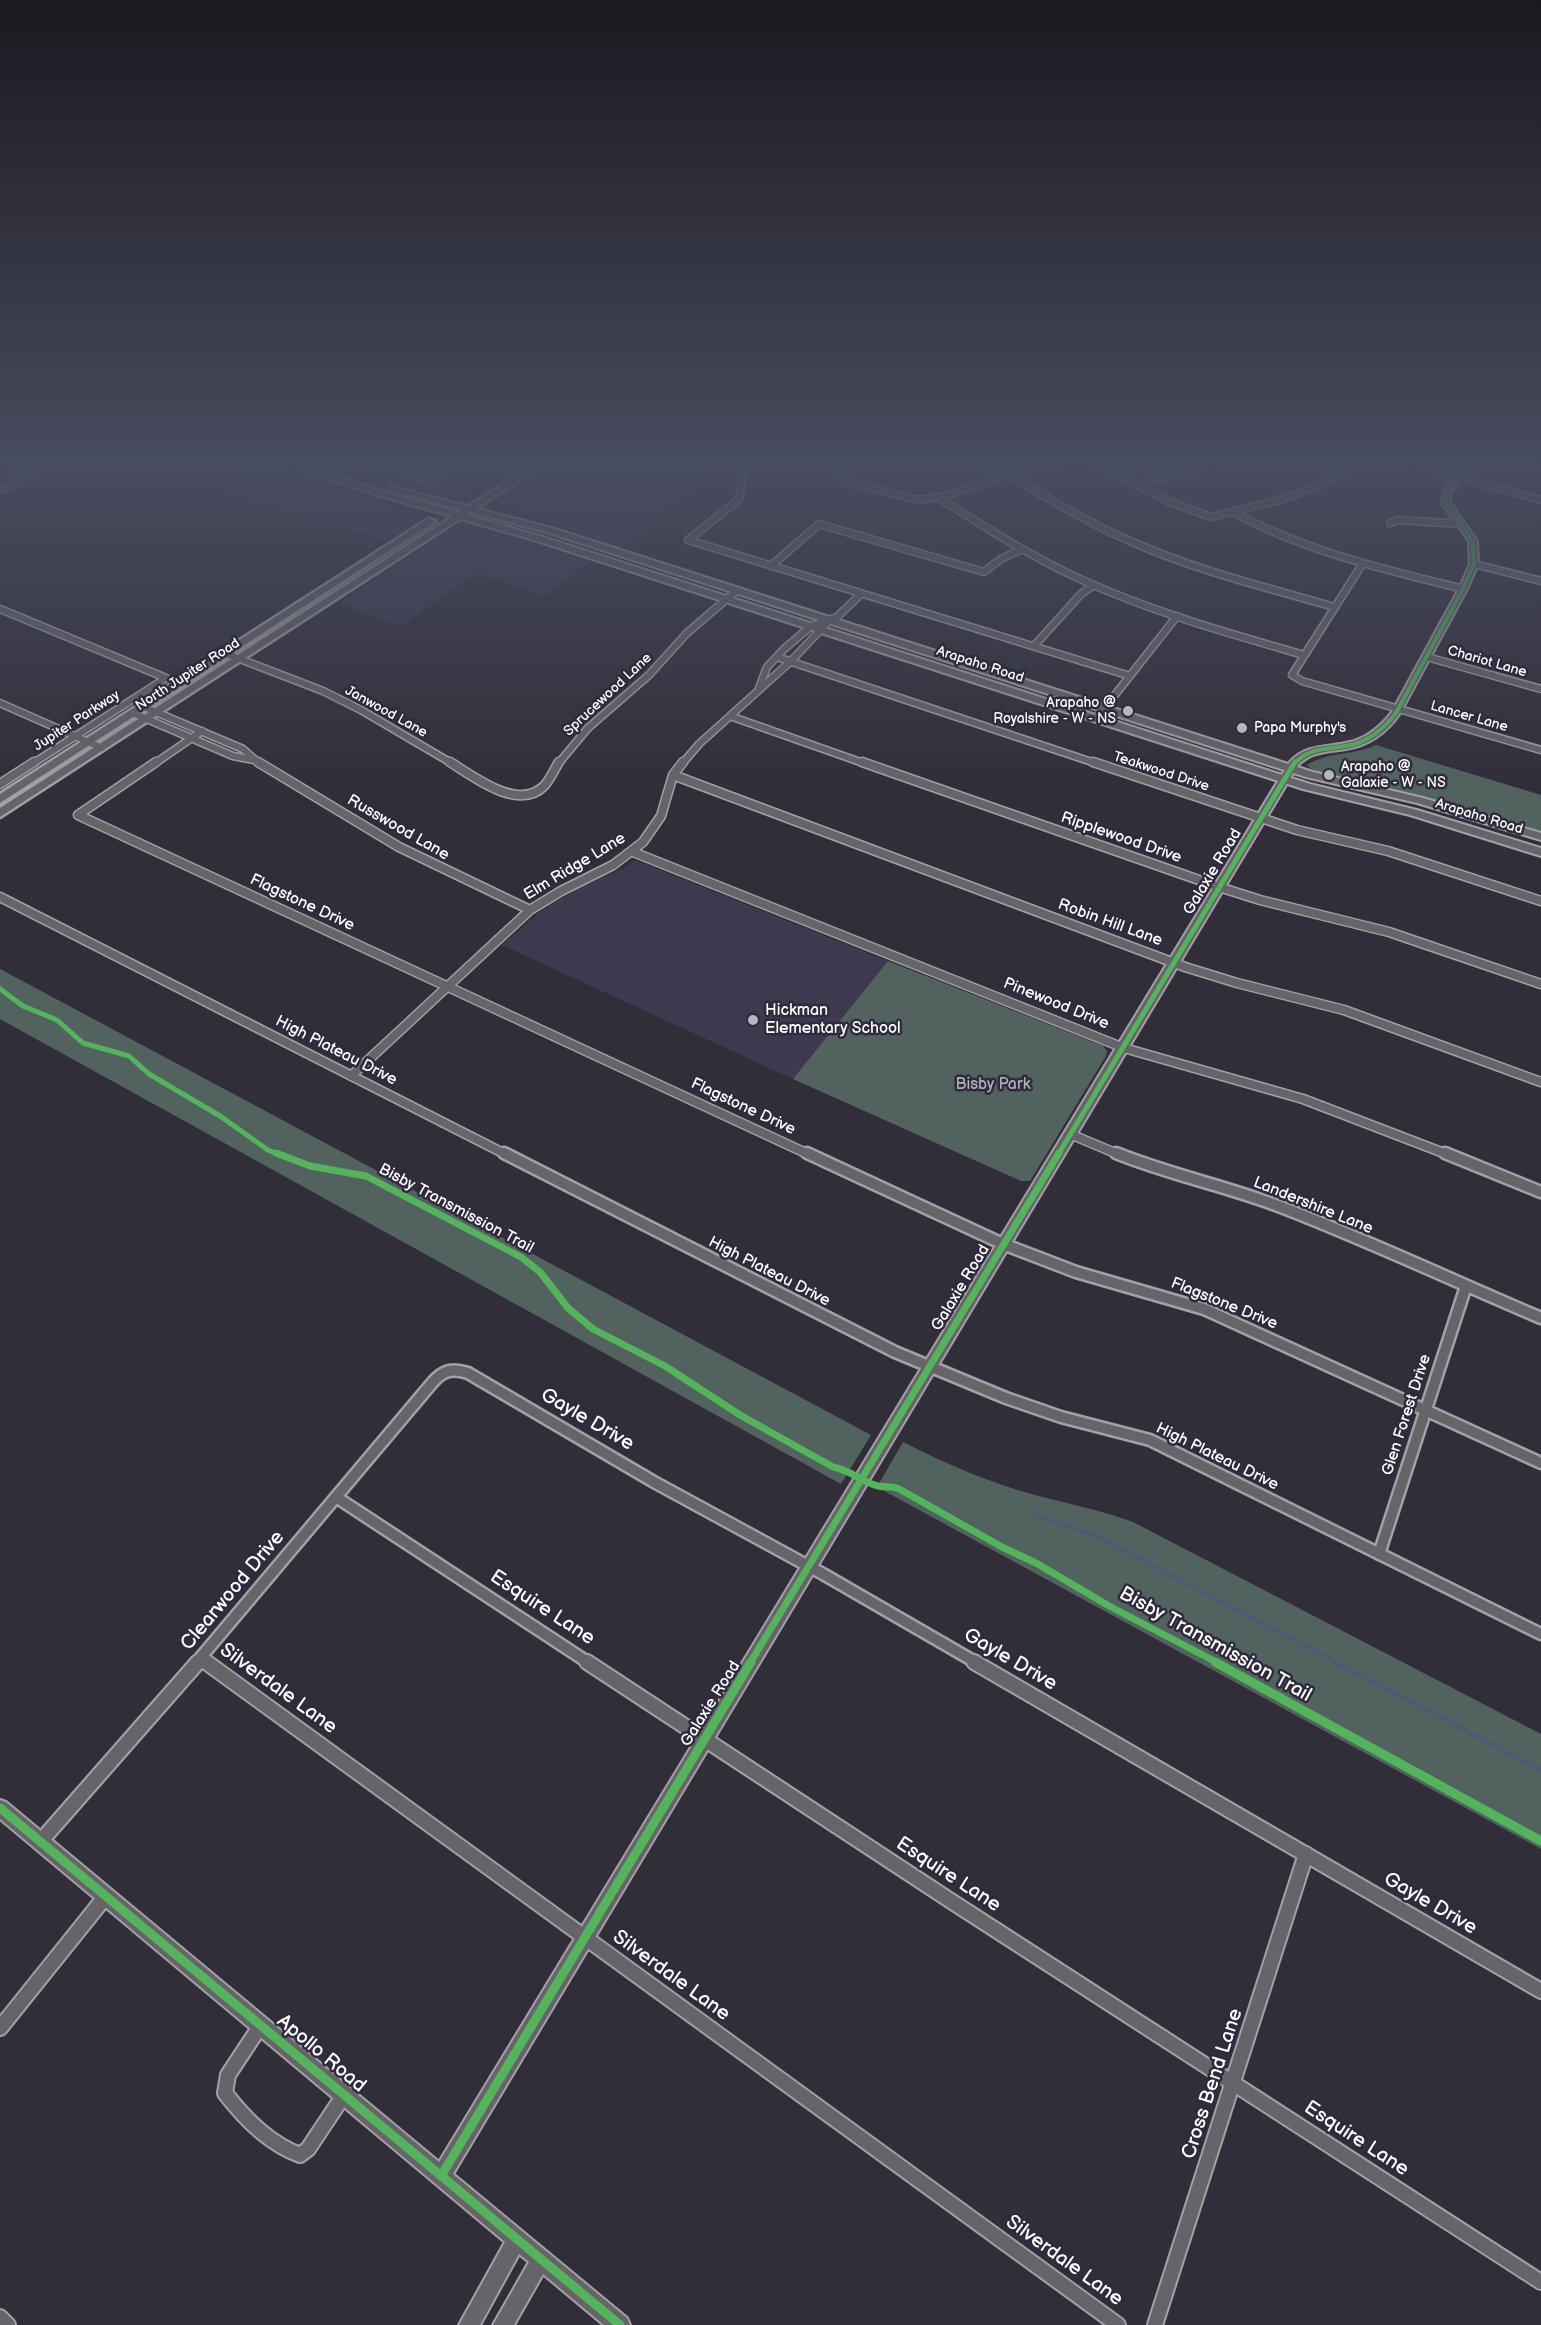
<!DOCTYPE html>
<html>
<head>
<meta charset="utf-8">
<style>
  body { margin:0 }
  canvas { display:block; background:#312e39 }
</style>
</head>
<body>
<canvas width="1541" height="2325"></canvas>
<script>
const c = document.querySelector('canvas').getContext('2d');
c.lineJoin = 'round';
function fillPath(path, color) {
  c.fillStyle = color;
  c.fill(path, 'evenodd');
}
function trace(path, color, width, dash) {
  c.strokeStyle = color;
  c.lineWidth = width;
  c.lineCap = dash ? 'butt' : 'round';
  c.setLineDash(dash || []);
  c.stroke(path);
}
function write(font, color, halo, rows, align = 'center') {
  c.font = font + ' "Balsamiq Sans",sans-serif';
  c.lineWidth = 5;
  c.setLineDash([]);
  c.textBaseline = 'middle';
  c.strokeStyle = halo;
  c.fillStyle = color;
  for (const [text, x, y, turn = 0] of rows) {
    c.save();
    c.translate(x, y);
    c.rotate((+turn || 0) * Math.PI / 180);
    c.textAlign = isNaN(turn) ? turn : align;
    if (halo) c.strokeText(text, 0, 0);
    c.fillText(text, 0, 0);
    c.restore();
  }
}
const built = new Path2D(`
  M 327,463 L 516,463 L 490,479 L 449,499 Z
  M 551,463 L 697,463 L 694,492 L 622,548 L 497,504 L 548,467 L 546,466 Z
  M 269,465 L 421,515 L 422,519 L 387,541 L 324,520 L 306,521 L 221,491 Z
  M 461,522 L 592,560 L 545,596 L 477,573 L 400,626 L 339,603 Z
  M 635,860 L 888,961 L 793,1079 L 502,945 L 541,911 L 580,887 L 624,868 Z`);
const green = new Path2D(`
  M 1376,745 L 1541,795 L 1541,832 C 1481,813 1421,794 1359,781 C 1347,778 1314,774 1307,765 C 1330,751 1352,756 1376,745 Z
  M 888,961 L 1103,1046 L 1107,1051 L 1106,1056 L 1030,1181 L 1021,1181 L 793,1079 Z
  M 0,969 L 871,1435 L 841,1484 L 0,1019 Z
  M 903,1442 C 944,1463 990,1483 1035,1495 C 1068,1504 1101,1510 1133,1522 L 1541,1734 L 1541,1849 L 877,1487 Z`);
const streamFar1 = new Path2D(`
  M 1033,1514 L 1094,1535 L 1338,1663`);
const stream = new Path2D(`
  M 1335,1662 L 1541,1770`);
const building = new Path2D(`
  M 417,467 L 443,475 L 429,484 L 402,475 Z`);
const minorFar3 = new Path2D(`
  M 3,463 L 33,473
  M 744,463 L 740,496 L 736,502 L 688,540 L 1130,676
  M 837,463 L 836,471 L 848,482 L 918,500 L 945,496 L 1024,469 L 1086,463
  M 990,463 C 1036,490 1081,520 1130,541 C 1195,570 1265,587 1334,607
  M 1096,463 L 1170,502 L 1211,517 L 1283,499 L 1314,487 L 1360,463
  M 1177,463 L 1189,471
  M 1409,463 L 1541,500
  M 1136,485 L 1220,463
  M 0,490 L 55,463
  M 938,497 C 984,527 1030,556 1080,579 C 1152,612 1228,633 1304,655
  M 1235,513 C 1307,552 1384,569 1463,589
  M 1390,523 L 1398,520 L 1462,524
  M 1363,563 L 1292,675 L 1302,681 L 1541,750
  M 1474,564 L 1541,581
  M 771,566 L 819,524 L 984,572 L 1001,559 L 1022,549
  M 0,609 L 166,678
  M 1034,646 L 1081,594 L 1094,585
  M 227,654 L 323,691 L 361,710 L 453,764
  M 777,657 L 1098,764
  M 1427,657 L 1541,689
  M 759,688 L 767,667 L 784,649 L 811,626 L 837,617 L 861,594
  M 0,703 L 102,748
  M 144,707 L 243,749 L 260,764
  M 133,713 L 233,756 L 254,760
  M 730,716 L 866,764
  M 1096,719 L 1177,616
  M 32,764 L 166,678
  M 154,764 L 202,731
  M 558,764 L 588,728 L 649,675 L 687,633 L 736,591
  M 682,764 L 699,744 L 790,662 L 830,620`);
const minorFar2 = new Path2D(`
  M 156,762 L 78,815 L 810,1155
  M 258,762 L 399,847 L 530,910
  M 450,762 C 473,776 518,812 544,786 C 550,780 554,770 559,762
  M 862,762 L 1219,887 L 1260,900 L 1389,932 L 1541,984
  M 1093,762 L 1297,830 L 1388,851 L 1541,901
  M 673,775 L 1185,967 L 1237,983 L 1344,1010 L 1541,1082
  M 0,784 L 34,762
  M 633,852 L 1124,1048 L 1303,1099 L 1449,1155
  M 0,897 L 507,1155
  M 351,1076 L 530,910 L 561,891 L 613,865 L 643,842 L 661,816 L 673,775 L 683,762
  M 1070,1134 L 1120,1155`);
const minorFar1 = new Path2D(`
  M 504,1153 L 895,1352 L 1006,1398 L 1061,1417 L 1150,1440 L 1541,1634
  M 807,1153 L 1003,1244 L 1076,1272 L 1204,1309 L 1541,1463
  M 1116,1153 C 1170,1175 1227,1186 1281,1207 C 1369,1241 1454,1281 1541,1318
  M 1445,1153 L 1541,1192
  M 336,1497 L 589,1663
  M 1379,1554 L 1466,1286
  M 201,1658 L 208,1663
  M 196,1663 L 432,1383 C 443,1370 452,1368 468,1373 L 654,1482 L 823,1574 L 977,1663`);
const minor = new Path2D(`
  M 206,1662 L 1118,2325
  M 587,1662 L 954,1903 L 1541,2282
  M 974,1662 L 1541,1991
  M 40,1842 L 198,1662
  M 261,2025 L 228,2075 L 225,2093 C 244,2118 270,2144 300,2155 L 308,2149 L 344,2095
  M 0,2028 L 106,1896
  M 0,2317 L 8,2325
  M 1155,2325 L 1306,1854`);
const tertiary = new Path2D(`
  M 1471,463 L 1479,463 L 1451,492 L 1450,503 L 1477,541 L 1478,564 L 1467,589 L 1400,713 C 1387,732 1370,745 1346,749 C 1327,752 1312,751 1298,765 L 453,2174 L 627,2318 L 630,2325 L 604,2325 L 543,2274 L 514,2325 L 493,2325 L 529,2262 L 519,2254 L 480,2325 L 459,2325 L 505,2242 L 0,1819 L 0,1800 L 6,1802 L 439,2162 L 1289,763 C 1306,743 1328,748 1350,742 C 1368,738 1381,726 1392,712 L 1459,589 L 1470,564 L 1469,541 L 1442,503 L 1444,490 Z`);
const secondary = new Path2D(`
  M 282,463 L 293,463 L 383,491 L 543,537 L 1310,784 L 1417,810 L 1541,848 L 1541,856 L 1410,815 L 1303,789 L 537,541 L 377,495 Z
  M 390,486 L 555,529 L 1313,772 L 1423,798 L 1541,833 L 1541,840 L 1417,803 L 1306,777 L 549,533 L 390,490 Z`);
const primary = new Path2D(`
  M 536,463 L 546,463 L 0,817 L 0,808 Z
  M 428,519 L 436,521 L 0,803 L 0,794 Z`);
const cyclewayFar3 = new Path2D(`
  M 1294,764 C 1311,745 1333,750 1355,744 C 1372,739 1385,727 1396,713 L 1463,589 L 1474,564 L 1473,541 L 1446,503 L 1447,492 L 1475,463`);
const cyclewayFar2 = new Path2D(`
  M 0,989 L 23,1006 L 57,1020 L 83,1043 L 129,1056 L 149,1074 L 220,1116 L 268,1150 L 280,1155
  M 1058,1155 L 1295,762`);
const cyclewayFar1 = new Path2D(`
  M 276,1153 L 310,1166 L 366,1176 L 521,1257 L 540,1272 L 568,1308 L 593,1329 L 665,1366 L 740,1415 L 833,1467 C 851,1470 863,1483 878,1486 C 887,1488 892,1485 901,1490 L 1002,1547 L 1036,1563 L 1109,1606 L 1218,1663
  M 750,1663 L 1059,1153`);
const cycleway = new Path2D(`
  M 1215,1662 L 1541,1841
  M 0,1808 L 620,2325
  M 441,2176 L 751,1662`);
const markers = [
  [1128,711,6,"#b7b6ba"],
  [1242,728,6,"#b7b6ba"],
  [1329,775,6,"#b7b6ba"],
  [753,1020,6,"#b7b6ba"]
];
const farStreetnames = [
  ["Chariot Lane",1487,662,16],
  ["Arapaho Road",980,665,18],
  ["North Jupiter Road",188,675,-33],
  ["Sprucewood Lane",608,695,-43],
  ["Janwood Lane",386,712,29],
  ["Lancer Lane",1469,717,16],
  ["Jupiter Parkway",77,721,-33],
  ["Teakwood Drive",1161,772,18],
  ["Arapaho Road",1479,817,17]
];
const farPoinames = [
  ["Arapaho @",1116,703,"right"],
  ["Royalshire - W - NS",1116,719,"right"],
  ["Papa Murphy's",1254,728],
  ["Arapaho @",1341,767],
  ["Galaxie - W - NS",1341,783]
];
const streetNames = [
  ["Russwood Lane",398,828,30],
  ["Ripplewood Drive",1121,838,19],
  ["Elm Ridge Lane",575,867,-31],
  ["Galaxie Road",1213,872,-59],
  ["Flagstone Drive",302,903,25],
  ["Robin Hill Lane",1110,923,20],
  ["Pinewood Drive",1056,1004,22],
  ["High Plateau Drive",336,1051,27],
  ["Flagstone Drive",743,1107,25],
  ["Landershire Lane",1313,1206,22],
  ["Bisby Transmission Trail",456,1209,28],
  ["High Plateau Drive",769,1272,27],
  ["Galaxie Road",961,1288,-59],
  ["Flagstone Drive",1224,1304,22],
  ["Glen Forest Drive",1407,1415,-72],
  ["High Plateau Drive",1217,1457,26],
  ["Galaxie Road",711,1704,-58]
];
const poiNames = [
  ["Hickman",765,1011],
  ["Elementary School",765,1029]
];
const parkNames = [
  ["Bisby Park",993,1085]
];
const nearStreetnames = [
  ["Gayle Drive",587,1420,30],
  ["Clearwood Drive",233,1591,-50],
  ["Esquire Lane",542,1608,33],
  ["Bisby Transmission Trail",1215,1645,29],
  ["Gayle Drive",1010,1660,30],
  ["Silverdale Lane",278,1689,36],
  ["Esquire Lane",948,1875,33],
  ["Gayle Drive",1430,1904,30],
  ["Silverdale Lane",671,1976,36],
  ["Apollo Road",321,2054,40],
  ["Cross Bend Lane",1213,2084,-72],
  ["Esquire Lane",1356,2139,33],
  ["Silverdale Lane",1064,2261,36]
];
fillPath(built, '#3e394e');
fillPath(green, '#52635f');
trace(streamFar1, '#4a5c71', 4);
trace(stream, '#4a5c71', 4.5);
fillPath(building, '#53505b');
trace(building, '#a2a1a6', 1.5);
trace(minorFar3, '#a2a1a6', 9);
trace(minorFar2, '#a2a1a6', 11);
trace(minorFar1, '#a2a1a6', 15);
trace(minor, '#a2a1a6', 18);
trace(tertiary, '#a2a1a6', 4);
trace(secondary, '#a2a1a6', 4);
trace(primary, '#a2a1a6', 5);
trace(minorFar3, '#656469', 6);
trace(minorFar2, '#656469', 8);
trace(minorFar1, '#656469', 10);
trace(minor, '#656469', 14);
fillPath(tertiary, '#656469');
fillPath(secondary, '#656469');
fillPath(primary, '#656469');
trace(cyclewayFar3, '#56b35d', 4);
trace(cyclewayFar2, '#56b35d', 5);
trace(cyclewayFar1, '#56b35d', 7);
trace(cycleway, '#56b35d', 9);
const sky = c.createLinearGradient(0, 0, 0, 788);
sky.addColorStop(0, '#1b191f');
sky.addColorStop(0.59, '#484c5f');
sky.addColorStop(1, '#484c5f00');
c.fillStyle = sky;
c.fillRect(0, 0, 1541, 788);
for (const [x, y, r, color] of markers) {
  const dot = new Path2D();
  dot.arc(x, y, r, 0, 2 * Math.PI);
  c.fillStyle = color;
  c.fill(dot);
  trace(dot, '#2f2a3d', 2);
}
write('14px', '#fff', '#2f2a3d', farStreetnames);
write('14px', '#fff', '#2f2a3d', farPoinames, 'left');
write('16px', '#fff', '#2f2a3d', streetNames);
write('16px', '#fff', '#2f2a3d', poiNames, 'left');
write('16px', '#abb5b2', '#2f2a3d', parkNames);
write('20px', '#fff', '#2f2a3d', nearStreetnames);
</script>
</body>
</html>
